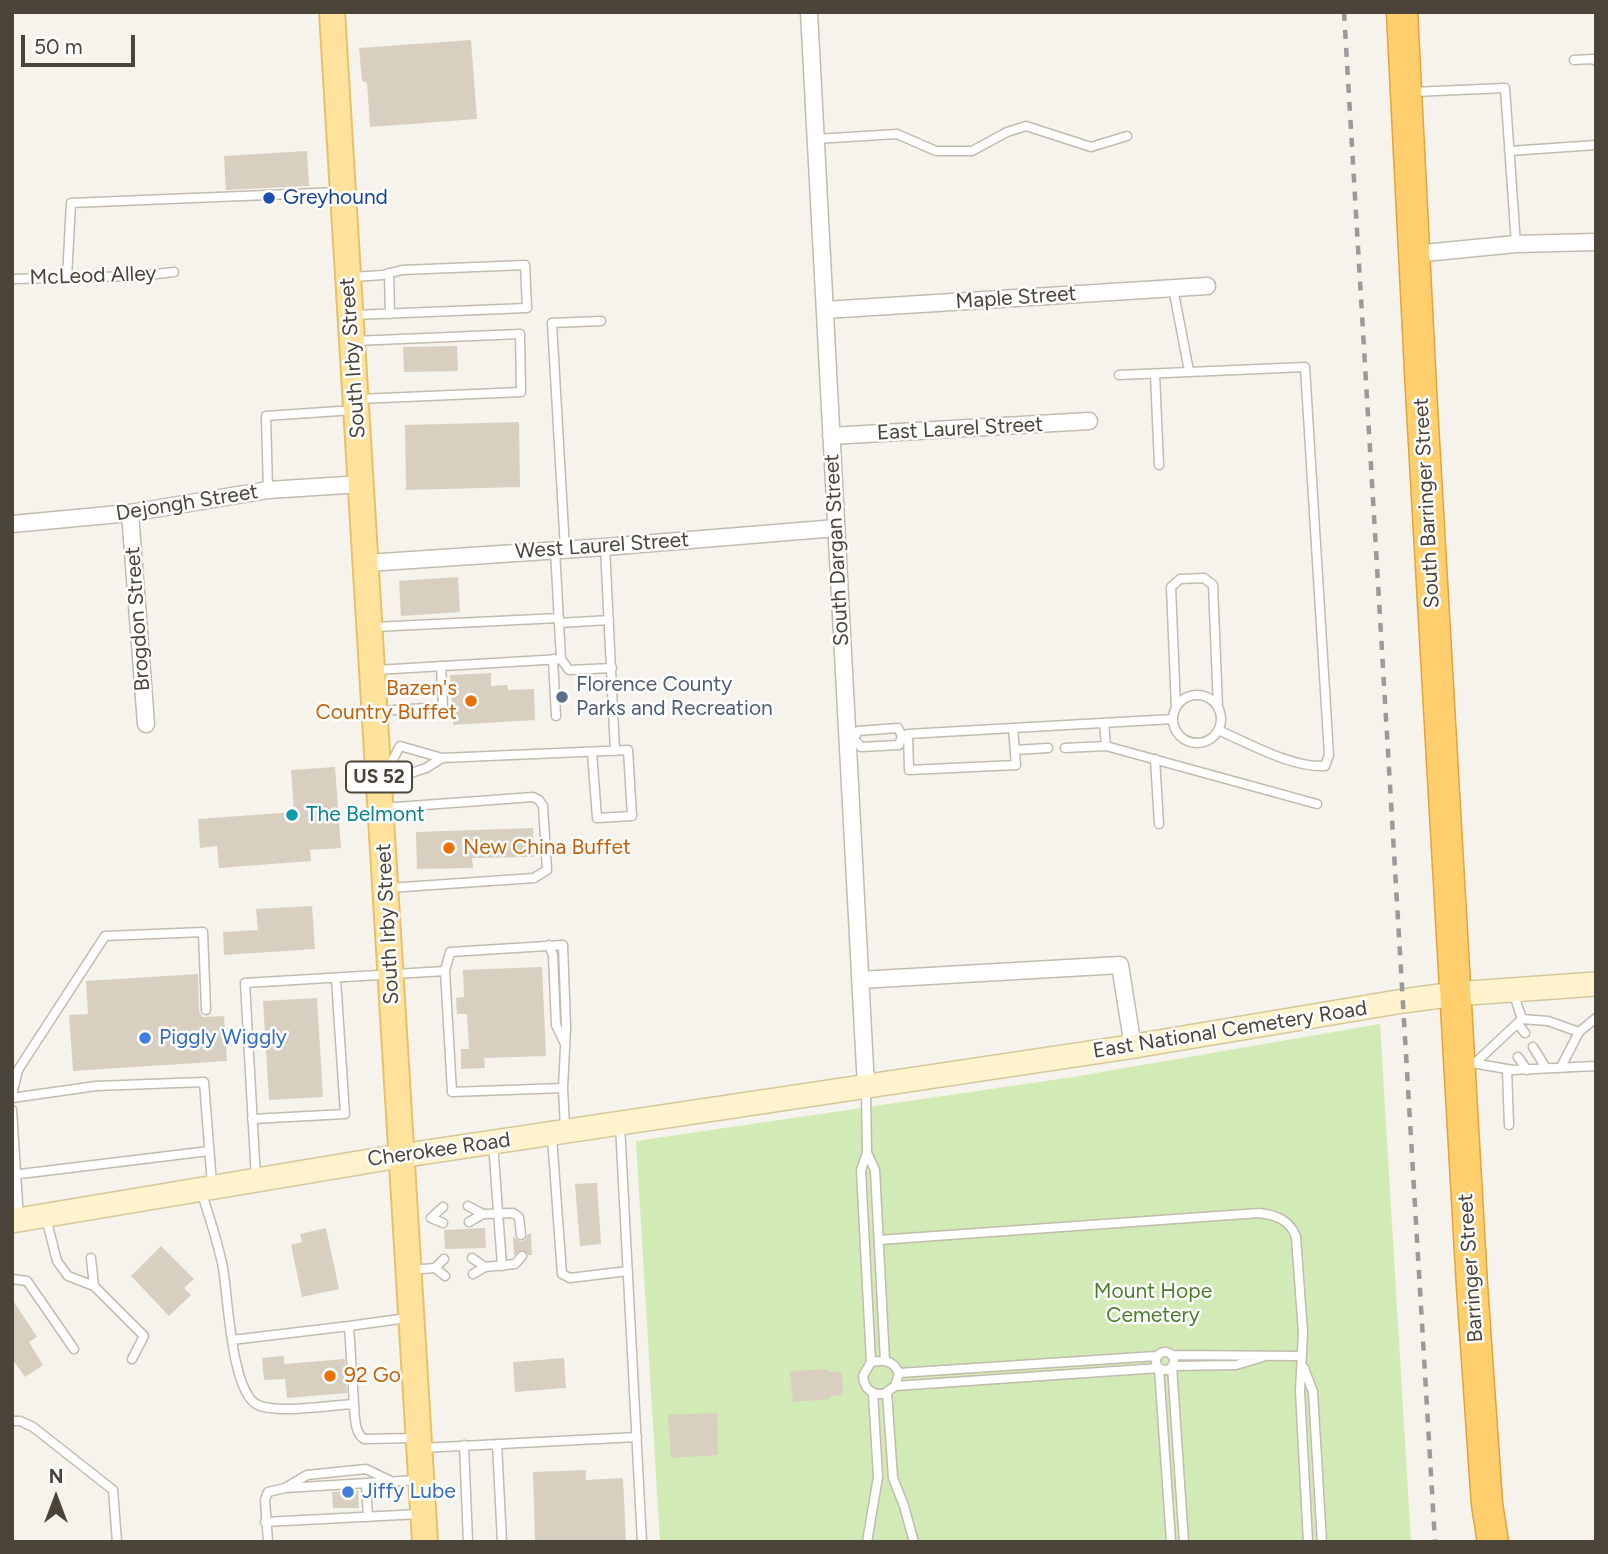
<!DOCTYPE html>
<html>
<head>
<meta charset="utf-8">
<style>
  body { margin:0 }
  #map { position:relative; width:1608px; height:1554px; overflow:hidden; background:#f6f3ec; font-family:Figtree,sans-serif }
  canvas { display:block }
  .frame { position:absolute; inset:0; border:14px solid #4b4439; pointer-events:none }
  .north { position:absolute; left:21px; top:1463px; width:70px; height:70px; -webkit-text-stroke:5px #fff; paint-order:stroke; rotate:0deg; font-size:19px; font-weight:700; line-height:28px; text-align:center; color:#4b4439 }
  .north::after { content:''; display:block; margin:auto; width:24px; height:32px; background:#4b4439; clip-path:polygon(50% 0,100% 100%,50% 72%,0 100%) }
  .scale { position:absolute; left:21px; top:35px; width:114px; height:32px; box-sizing:border-box; border:4px solid #4b4439; border-top:0; padding-left:9px; font-size:21px; line-height:24px; white-space:nowrap; color:#4b4439; -webkit-text-stroke:5px #fff; paint-order:stroke }
</style>
</head>
<body>
<div id="map">
<canvas width="1608" height="1554"></canvas>
<div class="frame"></div>
<div class="north">N</div>
<div class="scale">50 m</div>
</div>
<script>
const c = document.querySelector('canvas').getContext('2d');
c.lineJoin = 'round';
function fillPath(path, color) {
  c.fillStyle = color;
  c.fill(path, 'evenodd');
}
function trace(path, color, width, dash) {
  c.strokeStyle = color;
  c.lineWidth = width;
  c.lineCap = dash ? 'butt' : 'round';
  c.setLineDash(dash || []);
  c.stroke(path);
}
function write(font, color, halo, rows, align = 'center') {
  c.font = font + ' Figtree,sans-serif';
  c.lineWidth = 5;
  c.setLineDash([]);
  c.textBaseline = 'middle';
  c.strokeStyle = halo;
  c.fillStyle = color;
  for (const [text, x, y, turn = 0] of rows) {
    c.save();
    c.translate(x, y);
    c.rotate((+turn || 0) * Math.PI / 180);
    c.textAlign = isNaN(turn) ? turn : align;
    if (halo) c.strokeText(text, 0, 0);
    c.fillText(text, 0, 0);
    c.restore();
  }
}
const green = new Path2D(`
  M 1380,1024 L 1411,1542 L 660,1542 L 636,1141 L 1073,1077 Z`);
const building = new Path2D(`
  M 471,40 L 477,119 L 370,127 L 367,83 L 362,81 L 359,48 Z
  M 307,151 L 309,186 L 226,190 L 224,156 Z
  M 457,346 L 458,371 L 404,372 L 403,347 Z
  M 519,422 L 520,487 L 406,490 L 405,425 Z
  M 458,577 L 460,612 L 401,616 L 399,581 Z
  M 491,673 L 491,686 L 507,685 L 508,690 L 534,689 L 535,720 L 453,725 L 450,675 Z
  M 335,767 L 341,848 L 310,850 L 311,861 L 219,868 L 217,846 L 200,848 L 198,819 L 294,812 L 291,770 Z
  M 533,828 L 534,857 L 472,858 L 473,868 L 417,869 L 416,832 Z
  M 312,906 L 315,949 L 224,955 L 223,932 L 258,930 L 256,909 Z
  M 542,967 L 546,1056 L 484,1058 L 485,1068 L 461,1069 L 461,1049 L 469,1049 L 467,1014 L 457,1014 L 456,998 L 464,997 L 463,970 Z
  M 198,974 L 199,1010 L 202,1017 L 224,1016 L 227,1061 L 73,1071 L 69,1015 L 88,1014 L 86,981 Z
  M 317,998 L 323,1097 L 269,1100 L 263,1001 Z
  M 597,1183 L 601,1244 L 580,1246 L 575,1184 Z
  M 326,1228 L 339,1289 L 302,1297 L 291,1245 L 302,1242 L 300,1234 Z
  M 485,1228 L 486,1248 L 445,1249 L 444,1230 Z
  M 528,1234 L 531,1234 L 532,1255 L 528,1255 L 523,1250 L 514,1255 L 513,1236 L 521,1242 L 525,1240 Z
  M 161,1246 L 194,1279 L 184,1288 L 191,1295 L 169,1316 L 131,1276 Z
  M 12,1299 L 37,1337 L 29,1342 L 43,1365 L 25,1377 L 12,1359 Z
  M 284,1356 L 284,1364 L 345,1359 L 347,1393 L 287,1398 L 285,1379 L 264,1380 L 262,1358 Z
  M 564,1358 L 566,1388 L 515,1392 L 513,1362 Z
  M 828,1369 L 828,1372 L 842,1372 L 843,1395 L 830,1396 L 830,1399 L 793,1402 L 790,1371 Z
  M 717,1413 L 718,1455 L 671,1458 L 668,1415 Z
  M 586,1470 L 586,1480 L 623,1478 L 626,1542 L 535,1542 L 533,1472 Z
  M 358,1490 L 359,1508 L 333,1508 L 332,1492 Z`);
const lane = new Path2D(`
  M 1574,60 L 1593,59 L 1596,61
  M 1413,92 L 1505,88 L 1516,244
  M 816,139 L 897,134 L 936,151 L 972,151 L 1007,132 L 1026,126 L 1091,147 L 1127,136
  M 1509,151 L 1596,145
  M 389,273 L 390,314
  M 67,277 L 71,203 L 340,192
  M 353,277 L 383,275 L 402,270 L 525,265 L 527,308 L 354,315
  M 12,279 L 139,276 L 174,272
  M 1173,288 L 1189,371
  M 354,341 L 520,334 L 521,392 L 359,399
  M 1155,374 L 1159,465
  M 1119,375 L 1305,367 L 1329,755 L 1325,766 C 1292,768 1248,743 1218,730
  M 268,490 L 266,416 L 354,410
  M 605,547 L 615,751
  M 565,549 L 552,323 L 601,321
  M 559,623 L 609,620
  M 374,627 L 559,618
  M 553,659 L 556,716
  M 561,659 L 569,670 L 612,668
  M 376,670 L 561,659 L 555,550
  M1173 719a24 24 0 1 1 48 0a24 24 0 1 1-48 0Z
  M 1176,708 L 1171,587 L 1180,579 L 1204,578 L 1213,585 L 1218,708
  M 378,711 L 443,707 L 441,666
  M 898,728 L 902,736 L 899,745 L 861,747 L 854,739 L 858,731 Z
  M 1013,728 L 1173,719
  M 902,736 L 908,734 L 1013,728 L 1016,765 L 909,770 L 908,734
  M 1106,746 L 1317,804
  M 1065,748 L 1106,746 L 1104,723
  M 1015,750 L 1048,748
  M 1155,759 L 1159,824
  M 391,763 L 400,746 L 442,758 L 628,750 L 632,816 L 597,818 L 592,752
  M 391,763 L 402,776 L 426,768 L 442,758
  M 383,808 L 533,797 L 539,800 L 543,806 L 547,870 L 534,878 L 389,888
  M 549,945 L 553,955 L 556,1025 L 565,1044
  M 1513,992 L 1522,1019
  M 1522,1019 L 1548,1021 L 1579,1032 L 1596,1018
  M 1518,1024 L 1525,1033
  M 1533,1047 L 1546,1068
  M 1518,1057 L 1527,1070
  M 1466,1062 L 1513,1070 L 1596,1066
  M 1475,1063 L 1522,1019
  M 1561,1067 L 1579,1032
  M 1507,1069 L 1509,1125
  M 563,1088 L 452,1092 L 445,971 L 450,952 L 563,945 L 566,1027 L 563,1088 L 565,1128
  M 866,1090 L 867,1153
  M 12,1095 L 18,1070 L 105,936 L 203,932 L 206,1010
  M 12,1098 L 96,1086 L 204,1082 L 212,1184
  M 12,1110 L 19,1219
  M 252,1119 L 345,1114 L 336,979
  M 620,1125 L 642,1542
  M 552,1137 L 562,1274 L 570,1278 L 628,1271
  M 493,1143 L 502,1266
  M 12,1175 L 209,1151
  M 256,1179 L 245,983 L 445,971
  M 201,1191 C 209,1216 218,1242 223,1268 C 228,1296 231,1393 258,1405 C 278,1414 330,1405 354,1404 L 349,1326 L 407,1318
  M 468,1206 L 483,1214 L 469,1222
  M 443,1207 L 431,1218 L 443,1223
  M 483,1214 L 513,1213 L 519,1217 L 521,1235
  M 46,1218 L 57,1261 L 68,1276 L 94,1286
  M 879,1240 L 1259,1213 C 1276,1215 1290,1220 1296,1237 L 1303,1333 L 1300,1391 L 1308,1542
  M 91,1258 L 94,1286 L 144,1336 L 132,1359
  M 472,1258 L 485,1267 L 473,1274
  M 444,1259 L 435,1268 L 445,1276
  M 485,1267 L 515,1264 L 522,1256
  M 410,1270 L 435,1268
  M 12,1279 L 27,1281 L 74,1349
  M 232,1340 L 349,1326
  M1156 1361a9 9 0 1 1 18 0a9 9 0 1 1-18 0Z
  M 1172,1355 L 1302,1356
  M 871,1362 C 884,1360 893,1360 899,1373 L 895,1386 L 884,1394 C 872,1395 864,1389 863,1376 L 871,1362 L 861,1170 L 867,1153 L 875,1170 L 885,1361
  M 1304,1368 L 1313,1392 L 1322,1542
  M 899,1373 L 1156,1356
  M 895,1386 L 1159,1368 L 1171,1542
  M 887,1392 L 893,1478 L 904,1506 L 914,1542
  M 354,1404 C 355,1416 354,1432 364,1439 L 414,1438
  M 12,1421 L 20,1421 L 33,1427 L 113,1490 L 117,1542
  M 497,1444 L 502,1542
  M 464,1445 L 468,1542
  M 422,1448 L 637,1437
  M 366,1485 L 368,1517
  M 285,1488 L 307,1475 L 366,1469 L 393,1482
  M 265,1522 L 420,1514
  M 268,1542 L 265,1500 L 268,1492 L 285,1488 L 417,1480
  M 867,1542 L 878,1477 L 873,1393
  M 1184,1542 L 1172,1366 L 1236,1365 L 1263,1357`);
const street = new Path2D(`
  M 809,12 L 866,1087
  M 1414,254 L 1516,244 L 1596,242
  M 825,310 L 1207,286
  M 831,436 L 1089,421
  M 130,513 L 146,724
  M 12,524 L 130,513 L 268,490 L 362,484
  M 367,563 L 605,547 L 836,528
  M 860,980 L 1120,965 L 1133,1047`);
const secondary = new Path2D(`
  M 12,1221 L 400,1156 L 1129,1047 L 1403,1001 L 1455,994 L 1596,984`);
const primary = new Path2D(`
  M 332,12 L 425,1542`);
const highway = new Path2D(`
  M 1402,12 L 1421,390 L 1472,1286 L 1487,1504 L 1493,1542`);
const rail = new Path2D(`
  M 1344,12 L 1435,1542`);
const markers = [
  [269,198,7,"#1a4fb4"],
  [562,697,7,"#5c6f8a"],
  [471,701,7,"#e8710a"],
  [292,815,7,"#0f9aa8"],
  [449,848,7,"#e8710a"],
  [145,1038,7,"#3f7fe0"],
  [330,1376,7,"#e8710a"],
  [348,1492,7,"#3f7fe0"]
];
const shields = [
  [379,777,66]
];
const shieldNames = [
  ["US 52",379,777]
];
const transitNames = [
  ["Greyhound",283,198]
];
const streetNames = [
  ["McLeod Alley",93,276,-2],
  ["Maple Street",1016,298,-4],
  ["South Irby Street",353,358,-94],
  ["East Laurel Street",960,429,-3],
  ["Dejongh Street",187,503,-9],
  ["South Barringer Street",1427,503,-93],
  ["West Laurel Street",602,546,-4],
  ["South Dargan Street",837,550,-93],
  ["Brogdon Street",138,619,-94],
  ["South Irby Street",388,924,-93],
  ["East National Cemetery Road",1230,1030,-9],
  ["Cherokee Road",439,1150,-8],
  ["Barringer Street",1471,1268,-94]
];
const serviceNames = [
  ["Florence County",576,685],
  ["Parks and Recreation",576,709]
];
const foodNames = [
  ["Bazen's",457,689,"right"],
  ["Country Buffet",457,713,"right"],
  ["New China Buffet",463,848],
  ["92 Go",344,1376]
];
const cultureNames = [
  ["The Belmont",306,815]
];
const shopNames = [
  ["Piggly Wiggly",159,1038],
  ["Jiffy Lube",362,1492]
];
const parkNames = [
  ["Mount Hope",1153,1292],
  ["Cemetery",1153,1316]
];
fillPath(green, '#d2eab5');
fillPath(building, '#d8cfc1');
trace(lane, '#c2bbae', 11);
trace(street, '#c2bbae', 19);
trace(secondary, '#d6c79b', 26);
trace(primary, '#e6c16a', 28);
trace(highway, '#e0a43c', 33);
trace(lane, '#fff', 8);
trace(street, '#fff', 16);
trace(secondary, '#fff3cd', 23);
trace(primary, '#ffe39c', 24);
trace(highway, '#ffcf6e', 30);
trace(rail, '#9a9a9a', 4.5, [9, 9]);
for (const [x, y, r, color] of markers) {
  const dot = new Path2D();
  dot.arc(x, y, r, 0, 2 * Math.PI);
  c.fillStyle = color;
  c.fill(dot);
  trace(dot, '#fff', 2.5);
}
for (const [x, y, w] of shields) {
  const box = new Path2D();
  box.roundRect(x - w / 2, y - 15.5, w, 31, 5);
  c.fillStyle = '#fff';
  c.fill(box);
  trace(box, '#4b4439', 2);
}
write('bold 19px', '#4b4439', null, shieldNames);
write('21px', '#164399', '#fff', transitNames, 'left');
write('21px', '#4b4439', '#fff', streetNames);
write('21px', '#4e5e75', '#fff', serviceNames, 'left');
write('21px', '#c56008', '#fff', foodNames, 'left');
write('21px', '#0d838f', '#fff', cultureNames, 'left');
write('21px', '#366cbe', '#fff', shopNames, 'left');
write('21px', '#4a7f2a', '#fff', parkNames);
</script>
</body>
</html>
